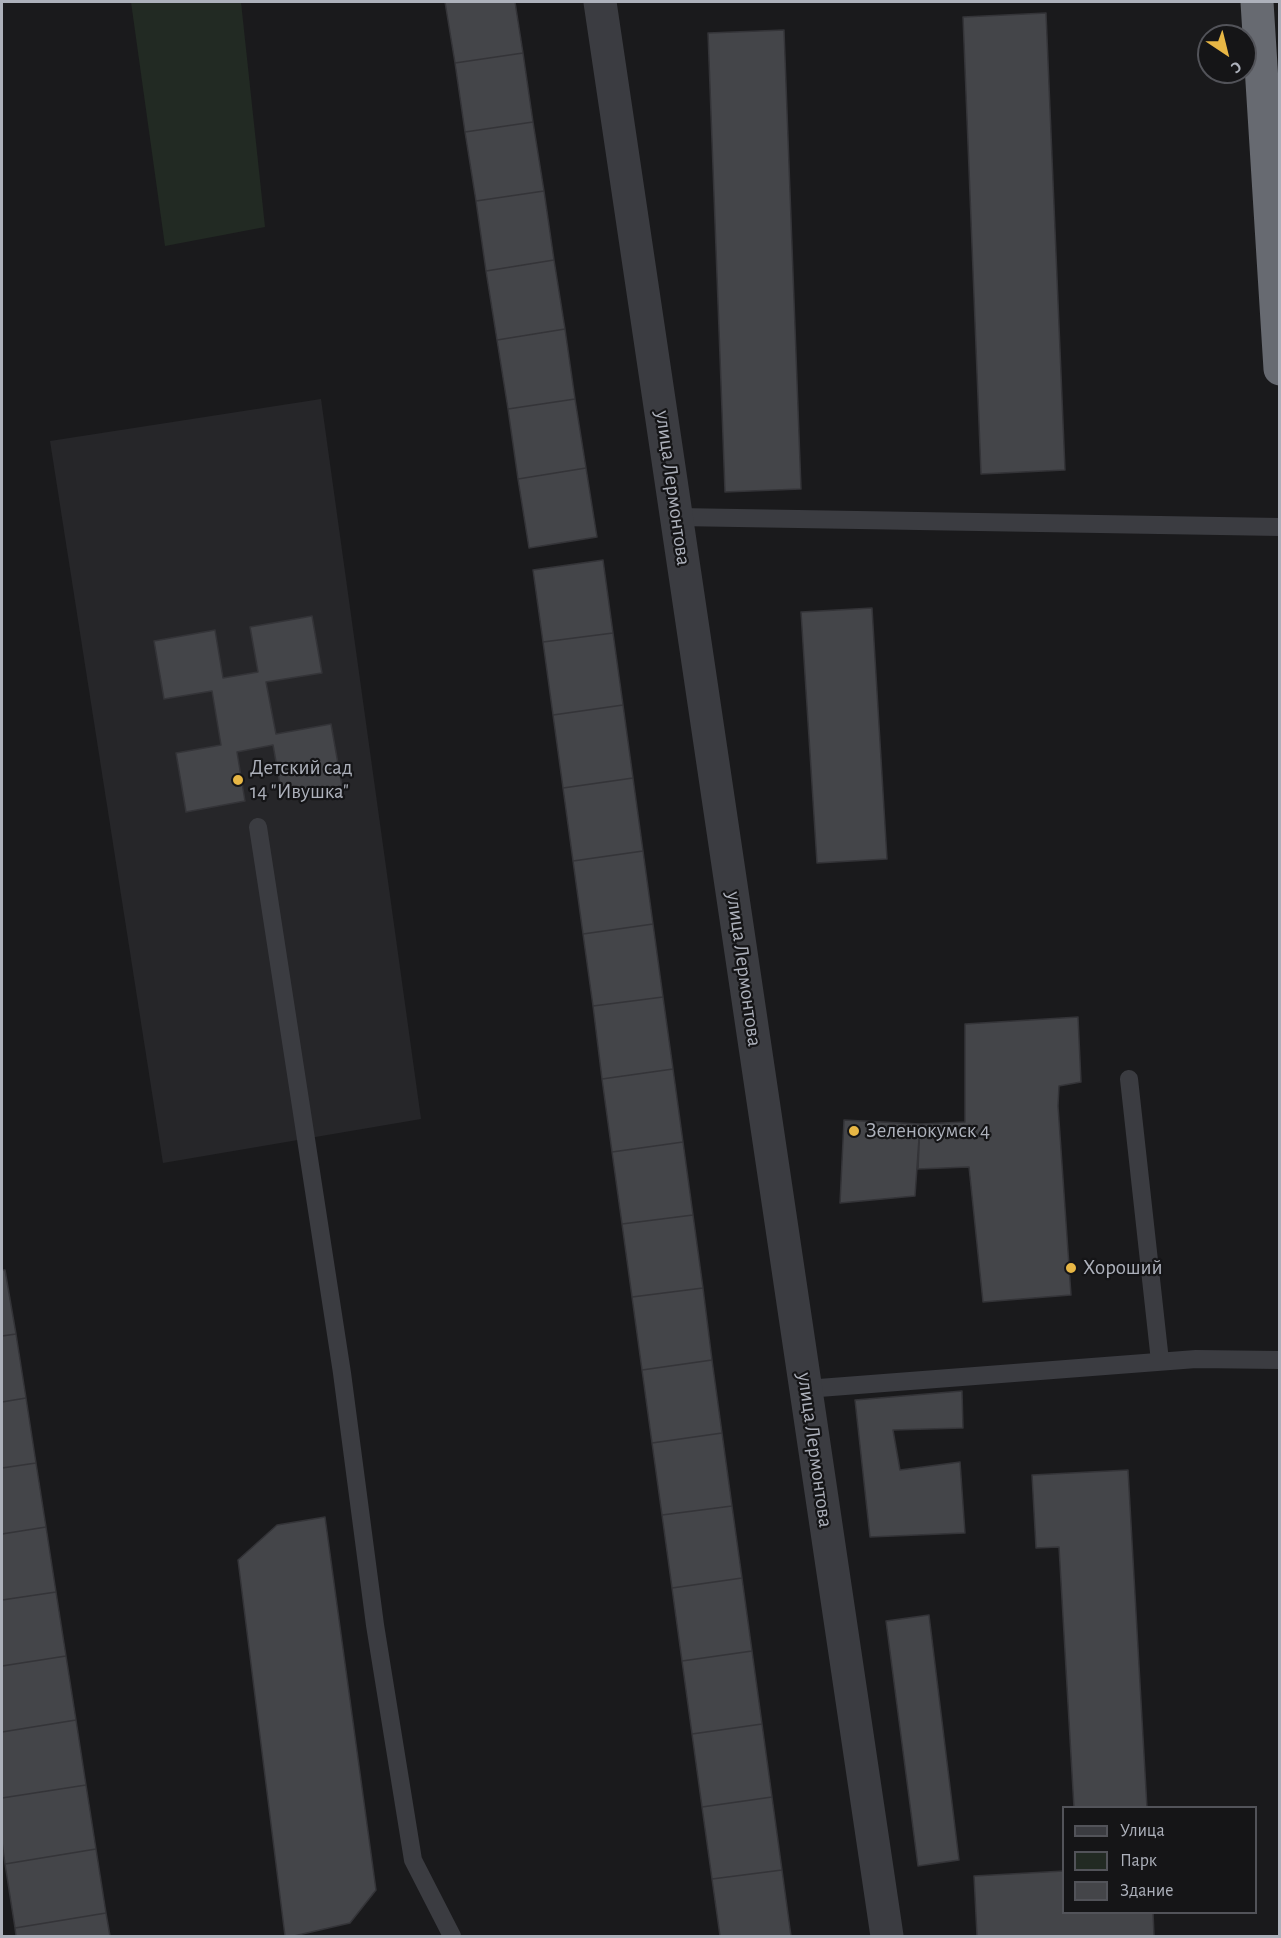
<!DOCTYPE html>
<html>
<head>
<meta charset="utf-8">
<style>
  body { margin:0 }
  #map { position:relative; width:1281px; height:1938px; overflow:hidden; background:#1a1a1c; font-family:"Alegreya Sans",sans-serif }
  canvas { display:block }
  .frame { position:absolute; inset:0; border:3px solid #adb1bb; pointer-events:none }
  .legend { position:absolute; left:1062px; top:1806px; width:195px; height:108px; box-sizing:border-box; background:#151517; border:2px solid #525359; margin:0; padding:8px 10px; list-style:none; font-size:18px; color:#adb1bb }
  .legend li { display:flex; align-items:center; gap:12px; height:30px }
  .legend b { width:30px; border:2px solid #525359 }
  .north { position:absolute; left:1197px; top:24px; width:60px; height:60px; box-sizing:border-box; background:#151517; border:2px solid #525359; border-radius:50%; rotate:145deg; font-size:16px; font-weight:700; line-height:24px; text-align:center; color:#adb1bb }
  .north::after { content:''; display:block; margin:auto; width:21px; height:27px; background:#e8b745; clip-path:polygon(50% 0,100% 100%,50% 72%,0 100%) }
</style>
</head>
<body>
<div id="map">
<canvas width="1281" height="1938"></canvas>
<div class="frame"></div>
<ul class="legend">
<li><b style="height:8px;background:#3b3c41"></b>Улица</li>
<li><b style="height:16px;background:#222a23"></b>Парк</li>
<li><b style="height:16px;background:#444549"></b>Здание</li>
</ul>
<div class="north">С</div>
</div>
<script>
const c = document.querySelector('canvas').getContext('2d');
c.lineJoin = 'round';
function fillPath(path, color) {
  c.fillStyle = color;
  c.fill(path, 'evenodd');
}
function trace(path, color, width, dash) {
  c.strokeStyle = color;
  c.lineWidth = width;
  c.lineCap = dash ? 'butt' : 'round';
  c.setLineDash(dash || []);
  c.stroke(path);
}
function write(font, color, halo, rows, align = 'center') {
  c.font = font + ' "Alegreya Sans",sans-serif';
  c.lineWidth = 4.5;
  c.setLineDash([]);
  c.textBaseline = 'middle';
  c.strokeStyle = halo;
  c.fillStyle = color;
  for (const [text, x, y, turn = 0] of rows) {
    c.save();
    c.translate(x, y);
    c.rotate((+turn || 0) * Math.PI / 180);
    c.textAlign = isNaN(turn) ? turn : align;
    if (halo) c.strokeText(text, 0, 0);
    c.fillText(text, 0, 0);
    c.restore();
  }
}
const built = new Path2D(`
  M 321,399 L 421,1119 L 163,1163 L 50,441 Z`);
const green = new Path2D(`
  M 131,2 L 241,2 L 265,227 L 165,246 Z`);
const building = new Path2D(`
  M 445,2 L 515,2 L 523,53 L 455,63 Z
  M 1046,13 L 1065,470 L 981,474 L 963,17 Z
  M 784,30 L 801,489 L 725,492 L 708,33 Z
  M 523,53 L 533,122 L 465,132 L 455,63 Z
  M 533,122 L 544,191 L 476,201 L 465,132 Z
  M 544,191 L 554,260 L 486,271 L 476,201 Z
  M 554,260 L 565,329 L 497,340 L 486,271 Z
  M 565,329 L 575,399 L 508,409 L 497,340 Z
  M 575,399 L 586,468 L 518,479 L 508,409 Z
  M 586,468 L 597,537 L 529,548 L 518,479 Z
  M 603,560 L 613,633 L 543,642 L 533,570 Z
  M 872,608 L 887,859 L 817,863 L 801,612 Z
  M 312,616 L 322,673 L 266,682 L 276,734 L 331,724 L 342,786 L 282,796 L 273,745 L 237,752 L 245,801 L 186,812 L 176,753 L 221,745 L 212,691 L 164,699 L 154,641 L 215,630 L 223,678 L 258,672 L 250,627 Z
  M 613,633 L 623,705 L 553,715 L 543,642 Z
  M 623,705 L 633,778 L 563,788 L 553,715 Z
  M 633,778 L 643,851 L 573,861 L 563,788 Z
  M 643,851 L 653,924 L 583,934 L 573,861 Z
  M 653,924 L 663,997 L 593,1006 L 583,934 Z
  M 663,997 L 673,1069 L 602,1079 L 593,1006 Z
  M 1078,1017 L 1081,1082 L 1059,1086 L 1058,1106 L 1071,1295 L 983,1302 L 969,1167 L 918,1169 L 920,1124 L 965,1122 L 965,1024 Z
  M 673,1069 L 683,1142 L 612,1152 L 602,1079 Z
  M 844,1120 L 920,1124 L 915,1196 L 840,1203 Z
  M 683,1142 L 693,1215 L 622,1224 L 612,1152 Z
  M 693,1215 L 703,1288 L 632,1297 L 622,1224 Z
  M 2,1270 L 5,1270 L 16,1334 L 2,1336 Z
  M 703,1288 L 712,1360 L 642,1370 L 632,1297 Z
  M 16,1334 L 26,1398 L 2,1402 L 2,1336 Z
  M 712,1360 L 722,1433 L 652,1443 L 642,1370 Z
  M 962,1391 L 963,1428 L 893,1430 L 900,1470 L 960,1462 L 965,1533 L 870,1537 L 855,1400 Z
  M 26,1398 L 36,1463 L 2,1468 L 2,1402 Z
  M 722,1433 L 732,1506 L 662,1515 L 652,1443 Z
  M 36,1463 L 46,1527 L 2,1534 L 2,1468 Z
  M 1128,1470 L 1147,1808 L 1074,1808 L 1059,1547 L 1036,1548 L 1032,1475 Z
  M 732,1506 L 742,1578 L 672,1588 L 662,1515 Z
  M 325,1517 L 376,1890 L 350,1923 L 294,1936 L 285,1936 L 238,1560 L 277,1525 Z
  M 46,1527 L 56,1592 L 2,1600 L 2,1534 Z
  M 742,1578 L 752,1651 L 682,1661 L 672,1588 Z
  M 56,1592 L 66,1656 L 2,1666 L 2,1600 Z
  M 929,1615 L 959,1860 L 918,1866 L 886,1621 Z
  M 752,1651 L 762,1724 L 692,1734 L 682,1661 Z
  M 66,1656 L 76,1720 L 2,1732 L 2,1666 Z
  M 76,1720 L 86,1785 L 2,1798 L 2,1732 Z
  M 762,1724 L 772,1797 L 702,1807 L 692,1734 Z
  M 86,1785 L 96,1849 L 5,1864 L 2,1842 L 2,1798 Z
  M 772,1797 L 782,1870 L 712,1879 L 702,1807 Z
  M 96,1849 L 106,1913 L 15,1928 L 5,1864 Z
  M 782,1870 L 791,1936 L 720,1936 L 712,1879 Z
  M 1064,1871 L 1064,1912 L 1153,1912 L 1154,1936 L 977,1936 L 974,1876 Z
  M 106,1913 L 110,1936 L 16,1936 L 15,1928 Z`);
const lane = new Path2D(`
  M 677,517 L 1280,527
  M 258,827 L 342,1373 L 375,1625 L 413,1860 L 452,1936
  M 1129,1079 L 1160,1361
  M 806,1389 L 1196,1359 L 1280,1360`);
const street = new Path2D(`
  M 600,2 L 887,1936`);
const highway = new Path2D(`
  M 1257,2 L 1280,369`);
const markers = [
  [238,780,6,"#e8b745"],
  [854,1131,6,"#e8b745"],
  [1071,1268,6,"#e8b745"]
];
const streetNames = [
  ["улица Лермонтова",673,488,82],
  ["улица Лермонтова",744,969,82],
  ["улица Лермонтова",815,1450,82]
];
const poiNames = [
  ["Детский сад",250,768],
  ["14 \"Ивушка\"",250,792],
  ["Зеленокумск 4",866,1131],
  ["Хороший",1083,1268]
];
fillPath(built, '#262629');
fillPath(green, '#222a23');
fillPath(building, '#444549');
trace(building, '#343438', 1.5);
trace(lane, '#3b3c41', 18);
trace(street, '#3b3c41', 33);
trace(highway, '#676a71', 33);
for (const [x, y, r, color] of markers) {
  const dot = new Path2D();
  dot.arc(x, y, r, 0, 2 * Math.PI);
  c.fillStyle = color;
  c.fill(dot);
  trace(dot, '#151517', 2);
}
write('21px', '#adb1bb', '#151517', streetNames);
write('21px', '#adb1bb', '#151517', poiNames, 'left');
</script>
</body>
</html>
